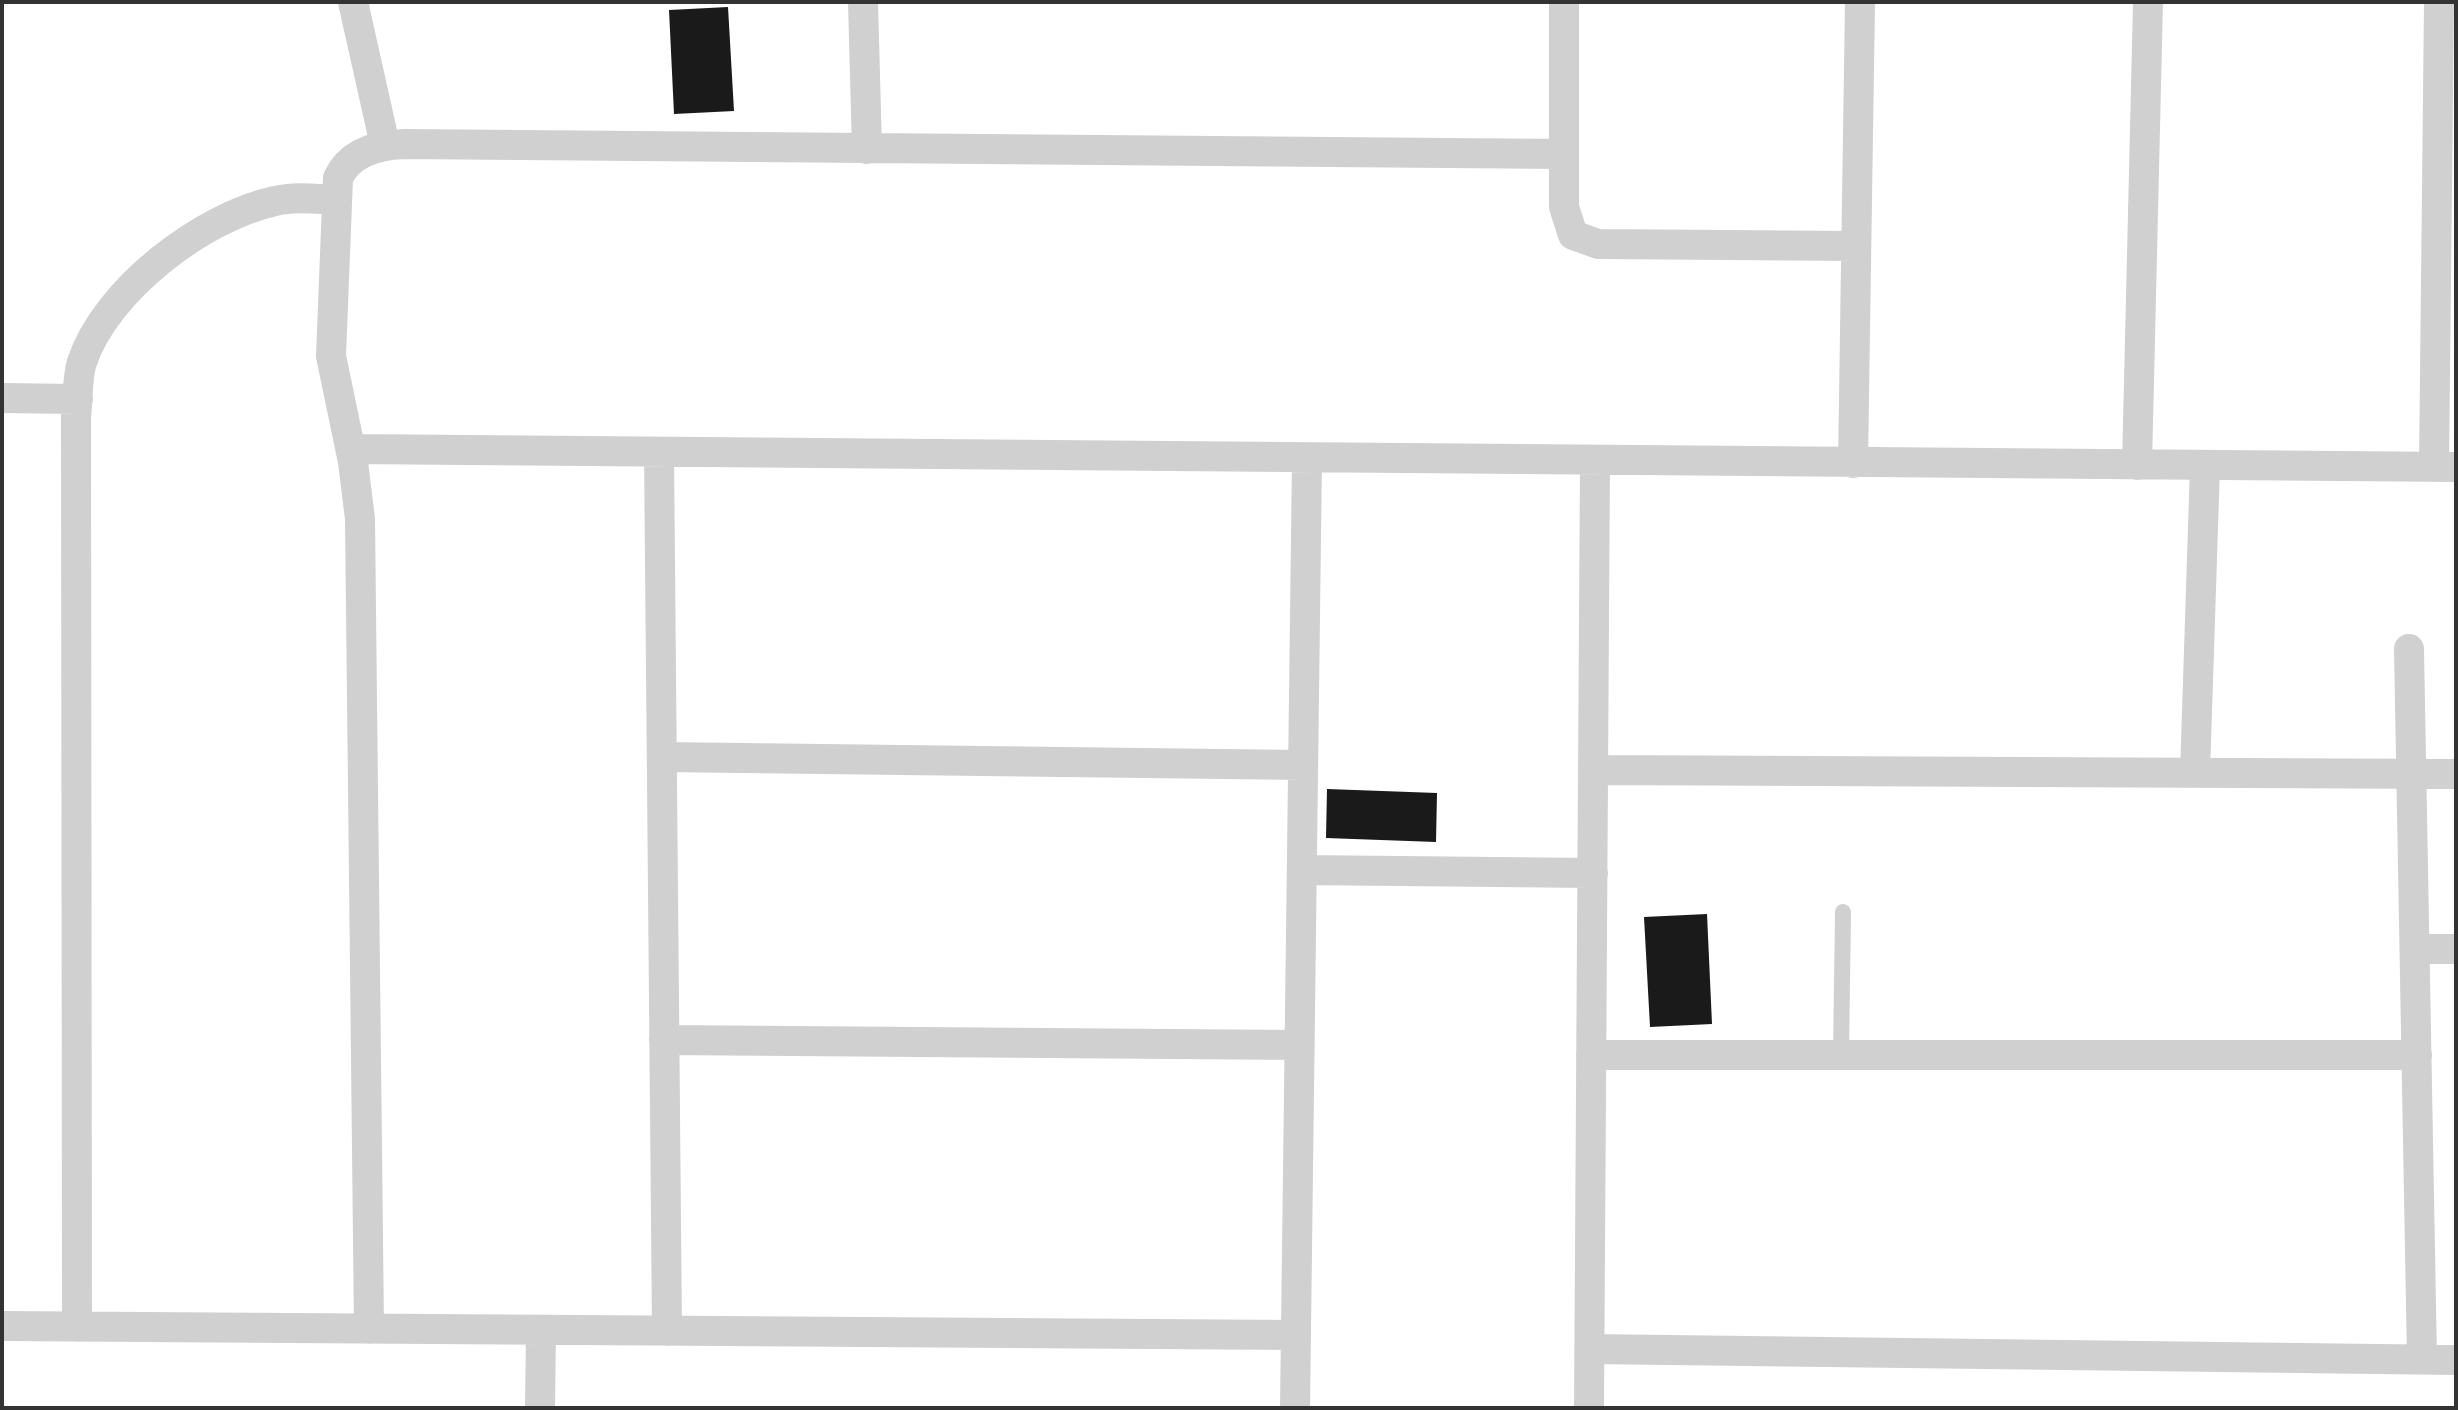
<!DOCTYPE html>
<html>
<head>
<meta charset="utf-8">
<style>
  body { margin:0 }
  #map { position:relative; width:2458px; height:1410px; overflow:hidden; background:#fff; font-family:Signika,sans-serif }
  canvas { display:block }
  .frame { position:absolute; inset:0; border:4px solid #333; pointer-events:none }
</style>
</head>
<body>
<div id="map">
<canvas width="2458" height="1410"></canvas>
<div class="frame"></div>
</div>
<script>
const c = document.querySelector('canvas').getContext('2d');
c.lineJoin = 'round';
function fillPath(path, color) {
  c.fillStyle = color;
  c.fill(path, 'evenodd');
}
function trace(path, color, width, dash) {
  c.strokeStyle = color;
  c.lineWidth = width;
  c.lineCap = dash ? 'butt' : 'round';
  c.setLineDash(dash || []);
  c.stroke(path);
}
const building = new Path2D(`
  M 728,7 L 734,111 L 674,114 L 669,10 Z
  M 1327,789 L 1437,793 L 1436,842 L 1326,838 Z
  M 1707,914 L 1712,1024 L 1650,1027 L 1644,917 Z`);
const service = new Path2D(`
  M 1841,1055 L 1843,912`);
const minor = new Path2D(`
  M 353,2 L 385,145
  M 863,2 L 867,149
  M 1564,2 L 1564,207 L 1573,235 L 1598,244 L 1856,246
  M 2,398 L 78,399
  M 351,449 L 2456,467
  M 659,452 L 667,1331
  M 1853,463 L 1860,2
  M 2137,465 L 2148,2
  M 2434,467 L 2439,2
  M 2409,649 L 2422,1359
  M 662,757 L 1303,765
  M 1594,770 L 2456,774
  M 2195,773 L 2205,466
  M 1302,870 L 1593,873
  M 2415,949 L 2456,949
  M 664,1040 L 1299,1045
  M 1591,1055 L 2417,1055
  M 2,1326 L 1296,1335
  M 77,1327 L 76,417 C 78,400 77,378 82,362 C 106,290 202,217 275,201 C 295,196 317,199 337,200
  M 369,1329 L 360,519 L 353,462 L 331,356 L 338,178 C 350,152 378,145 404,144 L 1563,154
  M 1590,1349 L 2456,1360
  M 540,1408 L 541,1330
  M 1295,1408 L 1307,458
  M 1589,1408 L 1595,461`);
fillPath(building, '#1a1a1a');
trace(service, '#d0d0d0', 16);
trace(minor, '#d0d0d0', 30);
</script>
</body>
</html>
